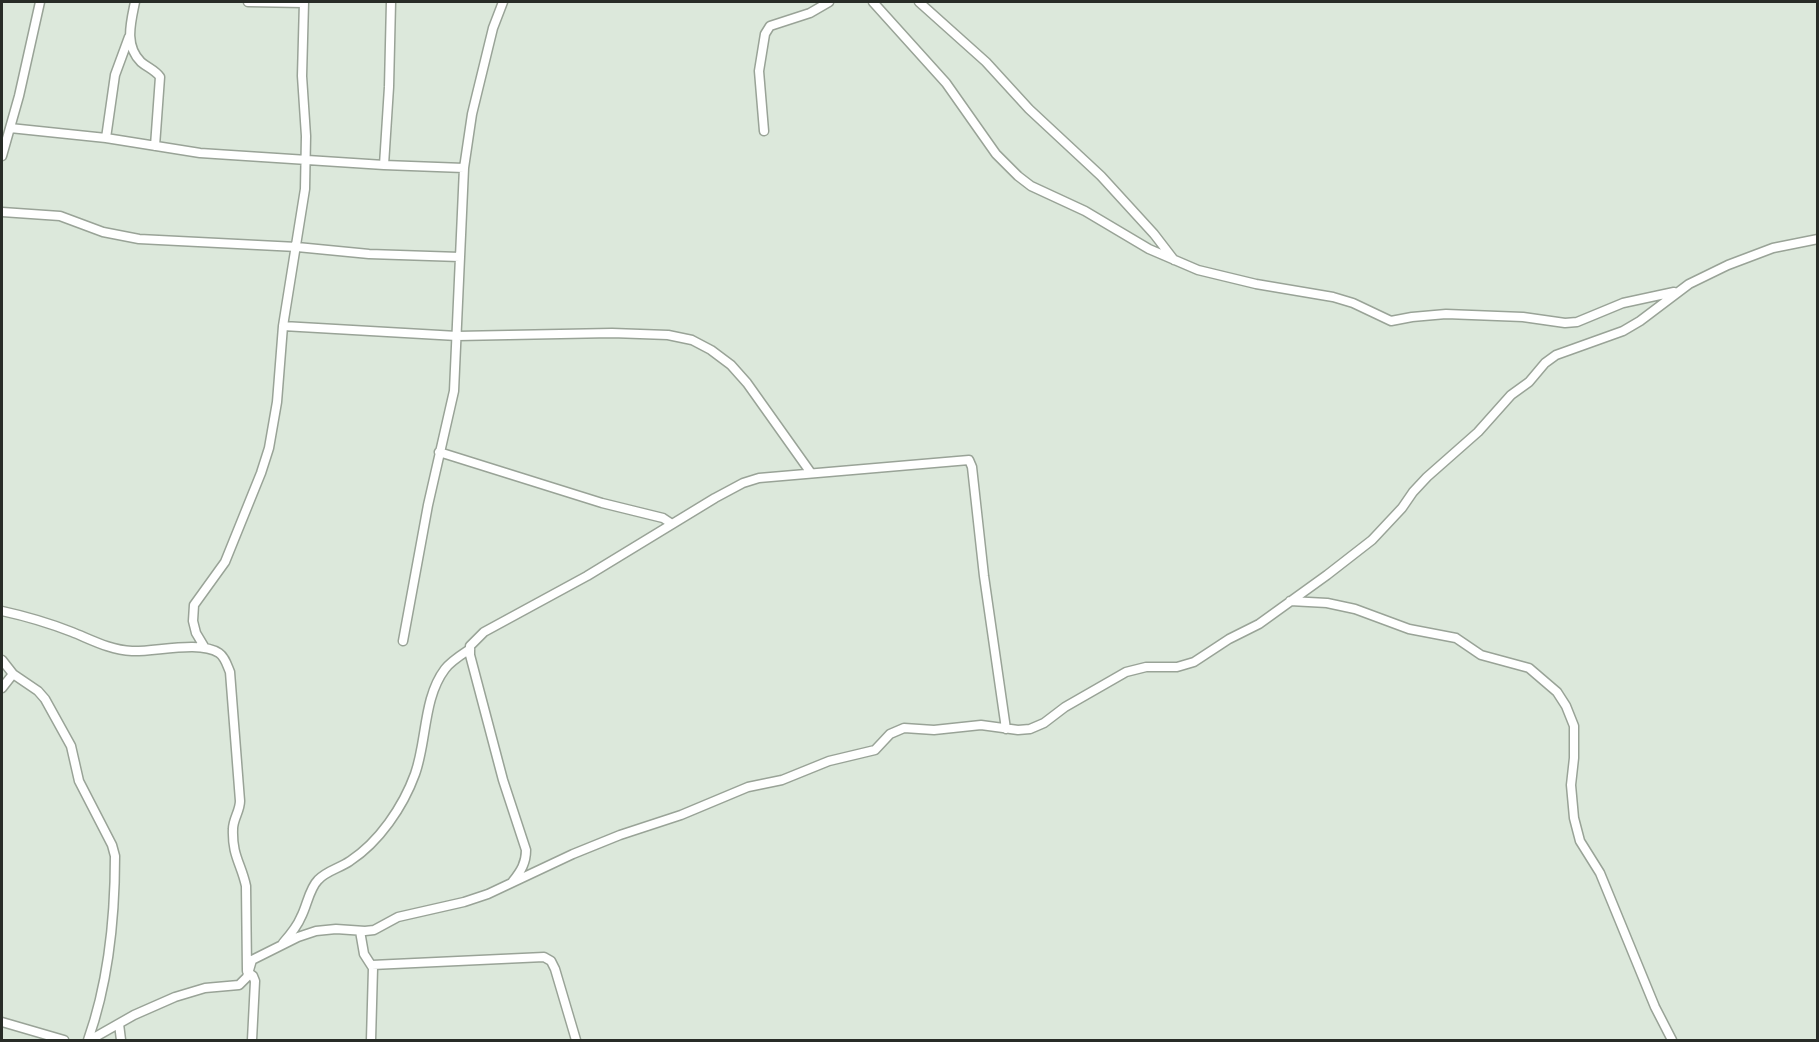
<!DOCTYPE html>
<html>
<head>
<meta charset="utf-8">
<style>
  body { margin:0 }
  #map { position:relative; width:1819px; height:1042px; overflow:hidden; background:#dce8db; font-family:Georgia,serif }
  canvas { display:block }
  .frame { position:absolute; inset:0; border:3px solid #282c27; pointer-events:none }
</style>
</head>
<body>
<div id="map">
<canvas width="1819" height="1042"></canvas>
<div class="frame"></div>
</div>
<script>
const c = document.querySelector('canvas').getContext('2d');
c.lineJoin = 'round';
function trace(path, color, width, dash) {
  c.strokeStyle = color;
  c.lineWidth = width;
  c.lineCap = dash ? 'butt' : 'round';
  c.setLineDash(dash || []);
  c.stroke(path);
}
const street = new Path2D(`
  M 135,2 C 131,22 124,45 141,62 C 148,68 155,70 160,77 L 155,146
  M 248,2 L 304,3
  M 873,2 L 946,83 L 996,154 L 1018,176 L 1031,186 L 1085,211 L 1149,249 L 1198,270 L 1256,284 L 1333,297 L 1353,303 L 1391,321 L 1412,317 L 1446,314 L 1523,317 L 1565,323 L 1577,322 L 1623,303 L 1674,292
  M 919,2 L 986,62 L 1029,109 L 1101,176 L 1154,234 L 1174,260
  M 10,128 L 106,138 L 200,153 L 384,165 L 464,168
  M 764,131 L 759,71 L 765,34 L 770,26 L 810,13 L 829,2
  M 106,138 L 115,75 L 129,37
  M 2,156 L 19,96 L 40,2
  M 384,165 L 389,87 L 391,2
  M 2,212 L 60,216 L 103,232 L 139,239 L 297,247 L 369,254 L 460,257
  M 283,326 L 457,336 L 612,333 L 668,335 L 692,340 L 711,350 L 731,365 L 747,383 L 811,473
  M 439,452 L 602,503 L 663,518 L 672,524
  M 1290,601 L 1327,603 L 1355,609 L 1409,629 L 1456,638 L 1481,655 L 1529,668 L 1557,692 L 1566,706 L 1574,726 L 1574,758 L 1571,785 L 1574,818 L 1580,841 L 1600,873 L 1655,1007 L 1672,1040
  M 2,611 C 25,616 49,623 72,632 C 92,640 110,650 132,651 C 155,652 200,640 219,653 C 225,657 227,665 230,672 L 240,801 C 240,811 233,819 233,829 C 232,856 241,863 246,886 L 247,971
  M 403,641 L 428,505 L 454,391 L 464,168 L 472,114 L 493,28 L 503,2
  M 205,648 L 196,633 L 193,621 L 194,605 L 225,562 L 261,473 L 269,448 L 277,402 L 283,326 L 305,189 L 306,136 L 302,76 L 304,2
  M 2,660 L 13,674 L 38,691 L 45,699 L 71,746 L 79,781 L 112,845 L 115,856 C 115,919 109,981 88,1040
  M 2,688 L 13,674
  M 513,881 C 521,871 526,863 526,850 L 503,780 L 470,655 L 470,646 L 484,632 L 587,576 L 715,498 L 743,483 L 759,478 L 969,460 L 972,467 L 984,576 L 1006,729
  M 360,931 L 364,954 L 373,968 L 371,1040
  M 283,943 C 290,935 297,927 301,917 C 307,906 309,889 318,880 C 326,871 340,868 350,861 C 379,842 403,807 415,774 C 427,741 423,698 445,669 C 451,661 461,655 470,649
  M 372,965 L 544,957 L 551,961 L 555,969 L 576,1040
  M 249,973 L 253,976 L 255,981 L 252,1040
  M 2,1022 L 64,1040
  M 119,1024 L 121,1040
  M 90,1040 L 134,1015 L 175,997 L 205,988 L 239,985 L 247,977 L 252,960 L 298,937 L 316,931 L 336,929 L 365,931 L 374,930 L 398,917 L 464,902 L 488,894 L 573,854 L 620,835 L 681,815 L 748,787 L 782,780 L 829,761 L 875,750 L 890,734 L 904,728 L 934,730 L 981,725 L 1018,730 L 1030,729 L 1044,723 L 1065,707 L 1126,672 L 1146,667 L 1177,667 L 1194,662 L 1229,639 L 1259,624 L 1327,575 L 1372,540 L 1402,508 L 1413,492 L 1427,477 L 1478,432 L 1511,395 L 1529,382 L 1545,363 L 1556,355 L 1623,331 L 1640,321 L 1689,284 L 1728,265 L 1773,248 L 1818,239`);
trace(street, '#99a397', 11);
trace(street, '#fff', 8);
</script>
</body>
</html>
